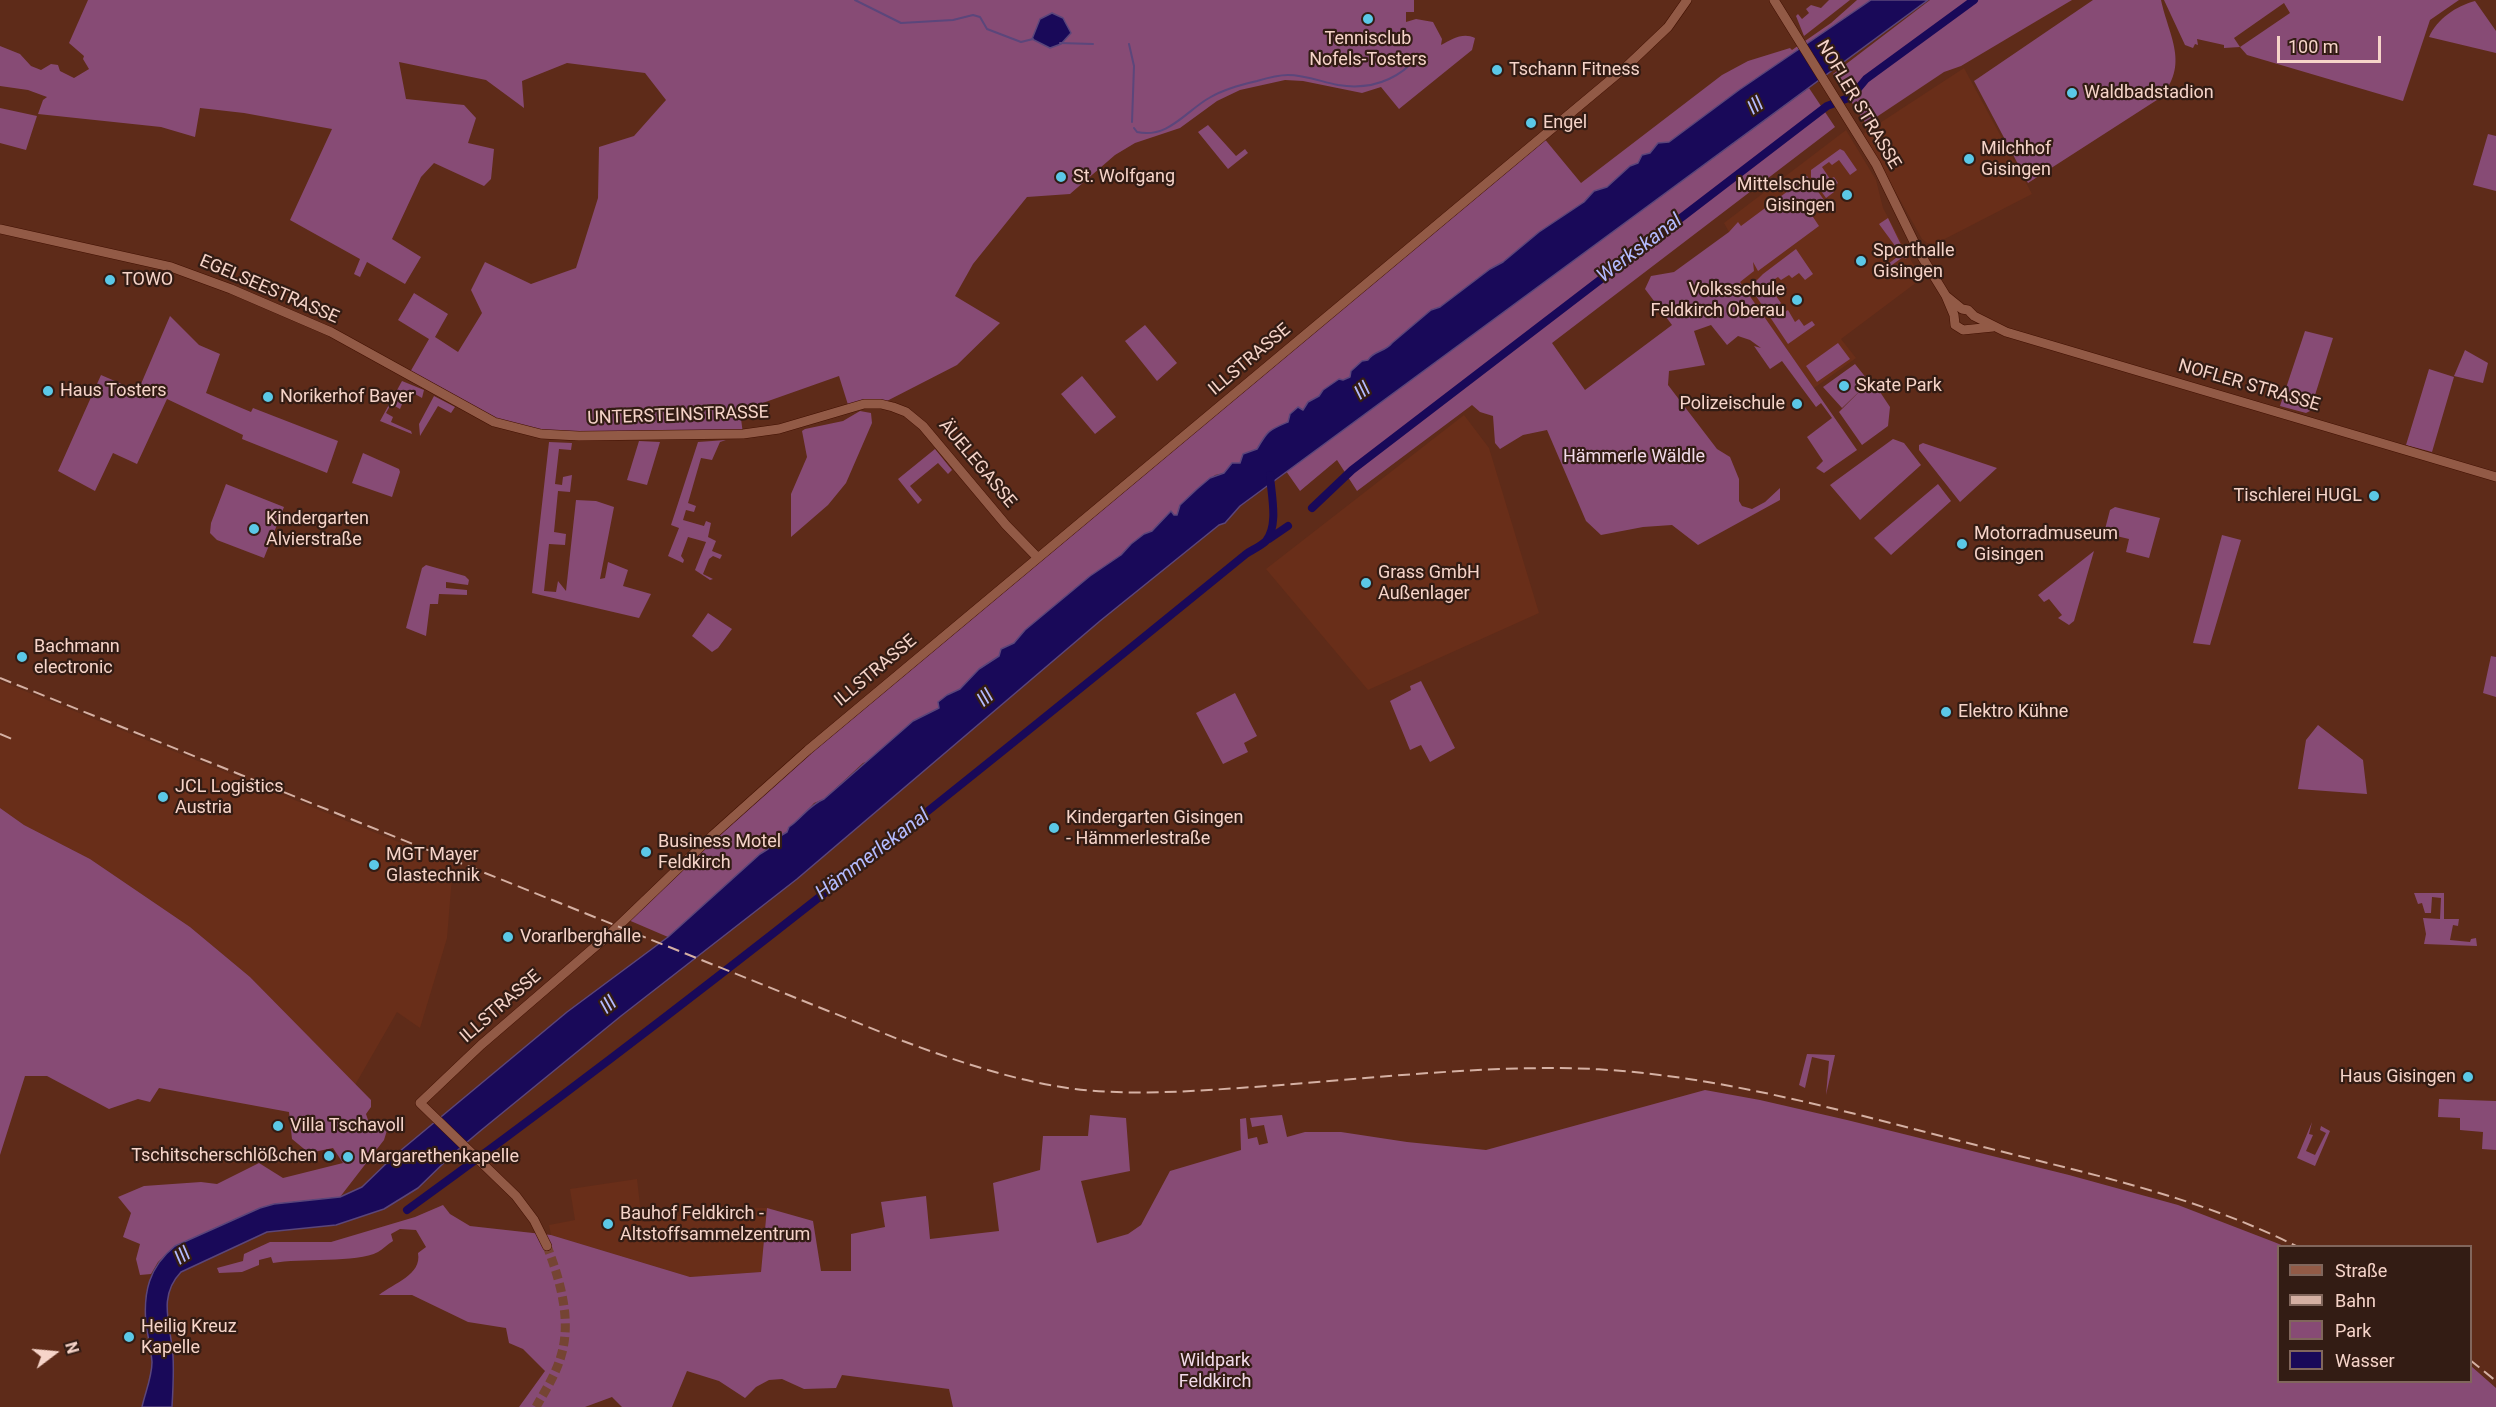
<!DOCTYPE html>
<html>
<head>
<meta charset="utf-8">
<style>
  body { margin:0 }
  #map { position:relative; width:2496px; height:1407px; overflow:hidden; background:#5e2b19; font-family:Roboto,sans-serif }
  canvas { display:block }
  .legend { position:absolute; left:2277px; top:1245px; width:195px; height:138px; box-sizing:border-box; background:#331c14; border:2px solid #81665c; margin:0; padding:8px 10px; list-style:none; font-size:18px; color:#f6d4c9 }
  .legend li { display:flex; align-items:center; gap:12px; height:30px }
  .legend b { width:30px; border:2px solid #81665c }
  .north { position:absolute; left:24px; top:1323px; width:60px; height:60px; -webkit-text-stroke:4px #331c14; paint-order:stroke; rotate:74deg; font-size:16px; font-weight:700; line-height:24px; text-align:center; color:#f6d4c9 }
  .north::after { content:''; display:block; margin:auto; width:21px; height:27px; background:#f6d4c9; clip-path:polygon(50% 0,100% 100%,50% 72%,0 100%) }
  .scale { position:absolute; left:2277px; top:36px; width:104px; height:27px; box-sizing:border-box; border:3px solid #f6d4c9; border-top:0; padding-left:8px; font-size:18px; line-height:21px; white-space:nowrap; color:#f6d4c9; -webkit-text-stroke:4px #331c14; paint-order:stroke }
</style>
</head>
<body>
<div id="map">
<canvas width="2496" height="1407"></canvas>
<ul class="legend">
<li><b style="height:8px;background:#925a46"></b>Straße</li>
<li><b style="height:8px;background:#d5b0a3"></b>Bahn</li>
<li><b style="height:16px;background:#874b75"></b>Park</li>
<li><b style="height:16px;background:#190959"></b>Wasser</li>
</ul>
<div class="north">N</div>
<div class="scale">100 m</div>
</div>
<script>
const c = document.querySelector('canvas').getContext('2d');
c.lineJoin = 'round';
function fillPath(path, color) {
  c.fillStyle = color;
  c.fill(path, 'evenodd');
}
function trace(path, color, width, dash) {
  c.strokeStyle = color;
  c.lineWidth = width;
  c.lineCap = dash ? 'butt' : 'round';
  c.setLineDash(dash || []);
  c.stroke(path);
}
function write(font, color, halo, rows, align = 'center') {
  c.font = font + ' Roboto,sans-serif';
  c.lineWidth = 4.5;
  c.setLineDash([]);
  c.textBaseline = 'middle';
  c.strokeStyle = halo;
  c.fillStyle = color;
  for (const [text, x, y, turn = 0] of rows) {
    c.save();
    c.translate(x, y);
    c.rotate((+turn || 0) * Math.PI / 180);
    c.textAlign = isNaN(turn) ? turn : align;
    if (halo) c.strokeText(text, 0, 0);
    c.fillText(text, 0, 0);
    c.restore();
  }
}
const built = new Path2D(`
  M 1964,68 L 2032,194 L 1935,244 L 1927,243 L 1922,239 L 1863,134 Z
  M 1846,130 L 1876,180 L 1883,208 L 1921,279 L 1841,339 L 1856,358 L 1814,388 L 1739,282 L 1729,232 L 1724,223 Z
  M 1464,415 L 1489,448 L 1539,613 L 1368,690 L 1266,569 Z
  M 0,681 L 453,864 L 447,938 L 420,1028 L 397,1012 L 355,1085 L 250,977 L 190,927 L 90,859 L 24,825 L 0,808 Z
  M 637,1179 L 642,1222 L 732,1207 L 767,1208 L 761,1272 L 690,1277 L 551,1235 L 549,1225 L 575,1220 L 570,1189 Z`);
const green = new Path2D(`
  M 88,0 L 1414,0 L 1414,12 L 1406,12 L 1406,22 L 1416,19 L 1433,22 L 1442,39 L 1441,45 C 1452,39 1463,32 1475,38 L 1472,50 L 1399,109 L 1381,87 L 1362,93 L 1303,81 L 1285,80 L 1240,90 L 1217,101 L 1180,128 L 1135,143 L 1115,155 L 1070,194 L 1027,197 L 973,264 L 955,296 L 1000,323 L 957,365 L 881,404 L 849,408 L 839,376 L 740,411 L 743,434 L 579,436 L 509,427 L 409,374 L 429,339 L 398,320 L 414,293 L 448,314 L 435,337 L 458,352 L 482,313 L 471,290 L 485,262 L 531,284 L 576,268 L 598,198 L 599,147 L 634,136 L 666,100 L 645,73 L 567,63 L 522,81 L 524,108 L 486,80 L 399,62 L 406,99 L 464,105 L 476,118 L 468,143 L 494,149 L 491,179 L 484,186 L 434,163 L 421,177 L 392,239 L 421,257 L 405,284 L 367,262 L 360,277 L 354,274 L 360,259 L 290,220 L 332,129 L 244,113 L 200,108 L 195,137 L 161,127 L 38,114 L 43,100 L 47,97 L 28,90 L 0,86 L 0,46 L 20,54 L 31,66 L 41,70 L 51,64 L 58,65 L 60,71 L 74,78 L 89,69 L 83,59 L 84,56 L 69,43 Z
  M 1829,0 L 1850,0 L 1804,36 L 1796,16 L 1798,14 L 1802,19 L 1809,13 L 1806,9 L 1811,5 L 1821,8 Z
  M 1857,0 L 1871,0 L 1739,90 L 1669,142 L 1658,143 L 1650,153 L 1642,156 L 1638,163 L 1630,166 L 1607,187 L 1594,191 L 1584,202 L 1539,232 L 1503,262 L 1490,269 L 1440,307 L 1431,310 L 1392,343 C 1387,350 1383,350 1376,353 C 1367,358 1360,370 1351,376 C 1341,384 1326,384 1320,396 L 1308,402 L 1303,410 L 1298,407 L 1290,414 L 1288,422 C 1270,430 1268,431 1257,449 L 1243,454 L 1240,463 L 1232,463 L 1224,473 L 1215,475 L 1177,515 L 1174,515 L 1171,511 L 1152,532 L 1144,534 L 1131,544 L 1121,555 L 1090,576 L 1025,630 L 1014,643 L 1001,649 L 999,656 L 979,669 L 960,689 L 947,695 L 938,702 L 939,708 L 875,755 L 871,760 L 863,763 L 824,799 L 814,803 L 798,821 L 789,827 L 787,832 C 776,836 771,847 760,854 L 668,937 L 626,919 L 713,835 L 1543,137 L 1581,183 L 1722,75 L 1748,61 L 1790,48 L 1792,50 L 1831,23 Z
  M 1930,0 L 2072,0 L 1961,66 L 1944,72 L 1866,124 L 1833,74 Z
  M 2093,0 L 2161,0 C 2169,37 2190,64 2160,98 L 2028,183 L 1974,81 Z
  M 2164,0 L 2459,0 L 2430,20 L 2403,101 L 2247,55 L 2240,47 L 2224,48 L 2224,45 L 2197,39 L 2198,45 L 2195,44 L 2193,48 L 2185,45 ZM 2284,3 L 2290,13 L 2240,47 L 2234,38 Z
  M 2475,1 L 2496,31 L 2496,53 L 2429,37 C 2437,19 2456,6 2475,1 Z
  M 1809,88 L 1835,127 L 1552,343 L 1585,390 L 1672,325 L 1645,289 L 1651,276 L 1674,272 L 1729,232 L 1738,222 L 1741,226 L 1788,191 L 1786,187 L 1788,183 L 1790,186 L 1804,176 L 1807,176 L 1824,200 L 1809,211 L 1819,226 L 1758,271 L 1753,262 L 1754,271 L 1740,282 L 1857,450 L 1824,473 L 1816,468 L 1823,461 L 1807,437 L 1832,418 L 1821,403 L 1816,407 L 1782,361 L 1770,369 L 1754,346 L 1761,348 L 1750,340 L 1738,336 L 1727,345 L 1711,325 L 1694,331 L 1705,365 L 1669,371 L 1668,385 L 1717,449 L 1730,457 L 1739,479 L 1739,501 L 1742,506 L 1752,509 L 1765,502 L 1780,488 L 1780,500 L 1698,545 L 1672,525 L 1643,527 L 1601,535 L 1586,521 L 1547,430 L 1523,435 L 1500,449 L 1495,443 L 1493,416 L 1480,412 L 1472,405 L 1357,491 L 1337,460 L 1300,491 L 1286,471 Z
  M 0,108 L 37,116 L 26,150 L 0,143 Z
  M 1208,125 L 1236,156 L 1245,149 L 1248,153 L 1228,169 L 1198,132 Z
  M 2488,134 L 2496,136 L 2496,191 L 2473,185 Z
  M 1840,149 L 1844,151 L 1857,170 L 1850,175 L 1839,160 L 1832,165 L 1829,162 L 1822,167 L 1830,179 L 1834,177 L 1838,183 L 1832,188 L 1834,192 L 1826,198 L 1811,177 L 1811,170 Z
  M 1888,218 L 1907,257 L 1906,259 L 1903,257 L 1885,270 L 1883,268 L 1901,254 L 1879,224 Z
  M 1796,249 L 1813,274 L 1805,280 L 1799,273 L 1792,278 L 1789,275 L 1781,280 L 1778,277 L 1753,293 L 1756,295 L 1760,291 L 1763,295 L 1785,285 L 1787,288 L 1776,296 L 1781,303 L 1778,306 L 1783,313 L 1788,310 L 1795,322 L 1799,319 L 1804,326 L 1812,321 L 1815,325 L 1788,344 L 1750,287 L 1763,274 Z
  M 170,316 L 199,345 L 220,354 L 206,393 L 251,412 L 253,408 L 338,441 L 327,473 L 242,439 L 243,435 L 167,399 L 137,464 L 113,453 L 95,491 L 58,471 L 101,375 L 138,391 Z
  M 1145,325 L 1177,363 L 1157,381 L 1125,341 Z
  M 2305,331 L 2333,338 L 2310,411 L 2306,413 L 2280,406 Z
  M 1838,343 L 1850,359 L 1817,382 L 1806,366 Z
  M 2465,350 L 2488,363 L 2483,383 L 2454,376 Z
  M 1855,364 L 1867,379 L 1866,386 L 1872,380 L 1890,407 L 1888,426 L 1862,445 L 1839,412 L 1864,387 L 1842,408 L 1823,387 Z
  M 2429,369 L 2454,377 L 2432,452 L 2406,445 Z
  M 1082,376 L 1116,417 L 1095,434 L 1061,394 Z
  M 402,381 L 424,390 L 422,398 L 408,390 L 400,409 L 391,404 L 386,413 L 393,417 L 391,422 L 411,431 L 412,434 L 380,421 Z
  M 434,396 L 455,407 L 451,413 L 438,406 L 420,436 L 419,424 Z
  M 860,411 L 871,413 L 872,423 L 846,483 L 828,505 L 791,537 L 791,494 L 807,457 L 802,431 L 805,429 L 843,421 Z
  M 1893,439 L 1904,443 L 1921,465 L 1860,520 L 1830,485 Z
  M 726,440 L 720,442 L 712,460 L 701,458 L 688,503 L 696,506 L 694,512 L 686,510 L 683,520 L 704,526 L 706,521 L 711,523 L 708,537 L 716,541 L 712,551 L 722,555 L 720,559 L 713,556 L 709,559 L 703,574 L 713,579 L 710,580 L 695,570 L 706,542 L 688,537 L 681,556 L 684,560 L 683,563 L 668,556 L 679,528 L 671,525 L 698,442 Z
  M 639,441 L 660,442 L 647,485 L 627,480 Z
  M 549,442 L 572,443 L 571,450 L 559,449 L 555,484 L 562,485 L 563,477 L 572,475 L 570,492 L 558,491 L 554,532 L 566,534 L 565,545 L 549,544 L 544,591 L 556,592 L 558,581 L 566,591 L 576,500 L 596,501 L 614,507 L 600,579 L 605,578 L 608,562 L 628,570 L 623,586 L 651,594 L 639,618 L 532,593 Z
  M 1923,443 L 1997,468 L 1960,502 L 1919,450 L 1919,445 Z
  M 935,449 L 952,470 L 948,474 L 938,463 L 910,486 L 922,500 L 918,504 L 898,479 Z
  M 363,453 L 399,469 L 400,472 L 392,497 L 352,483 Z
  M 226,484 L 284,507 L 264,558 L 217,540 L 210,533 L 211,523 Z
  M 1938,484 L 1951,501 L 1891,555 L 1874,538 Z
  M 2115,507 L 2160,518 L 2149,558 L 2126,552 L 2129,539 L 2104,533 L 2110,510 Z
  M 2222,535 L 2241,540 L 2210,645 L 2193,643 Z
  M 2094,551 L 2074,621 L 2069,625 L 2058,618 L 2062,615 L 2049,599 L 2044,602 L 2038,595 Z
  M 426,565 L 465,576 L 469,580 L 468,585 L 446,582 L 446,588 L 467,590 L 467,595 L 439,594 L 438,604 L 430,604 L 426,636 L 406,628 L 422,568 Z
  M 708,613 L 732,629 L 718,648 L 712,652 L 692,636 Z
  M 2491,656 L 2496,657 L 2496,697 L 2483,693 Z
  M 1421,681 L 1455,748 L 1430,762 L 1421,745 L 1410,750 L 1390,701 L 1411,690 L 1410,686 Z
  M 1235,693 L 1257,736 L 1244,743 L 1248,752 L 1223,764 L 1196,713 Z
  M 2318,725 L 2363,760 L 2367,794 L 2298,789 L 2306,740 Z
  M 0,808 L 24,825 L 90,859 L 190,927 L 250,977 L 371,1100 L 371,1107 L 366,1114 L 368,1120 L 388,1127 L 384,1140 L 340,1197 L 274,1204 L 260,1208 L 175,1246 L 158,1262 L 151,1274 L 140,1275 L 136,1259 L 140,1244 L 123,1237 L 131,1213 L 118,1197 L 144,1186 L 201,1182 L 217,1184 L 259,1163 L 283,1178 L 343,1163 L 333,1148 L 309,1153 L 292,1139 L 289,1112 L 159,1088 L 150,1102 L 138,1099 L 109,1109 L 47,1076 L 25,1076 L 0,1155 Z
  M 2414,893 L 2444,893 L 2444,919 L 2459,919 L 2458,926 L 2453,925 L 2450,940 L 2470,942 L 2471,939 L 2476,938 L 2477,946 L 2424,944 L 2426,934 L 2423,918 L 2440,919 L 2441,898 L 2432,897 L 2431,913 L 2425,913 L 2422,903 L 2418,904 Z
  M 1807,1054 L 1835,1055 L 1826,1095 L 1829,1061 L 1812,1057 L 1805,1088 L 1799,1085 Z
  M 1705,1090 L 1760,1100 L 1847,1120 L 2069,1175 L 2178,1205 L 2274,1242 L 2284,1246 L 2278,1246 L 2278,1382 L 2470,1382 L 2471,1366 L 2496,1388 L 2496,1407 L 953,1407 L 949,1389 L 842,1375 L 836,1388 L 804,1389 L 782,1379 L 769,1380 L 756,1387 L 745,1398 L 719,1381 L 687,1371 L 672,1407 L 622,1407 L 612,1397 L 585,1407 L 519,1407 L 545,1371 L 523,1349 L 509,1343 L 506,1328 L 468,1322 L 412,1295 L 379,1295 C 394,1283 422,1275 418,1253 L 426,1247 L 416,1230 L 400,1229 L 391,1234 L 393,1241 C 388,1244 383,1249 378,1252 C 357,1263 300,1258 273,1263 L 271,1257 L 259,1260 L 259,1265 L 242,1272 L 219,1273 L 217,1268 L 243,1261 L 244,1254 L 270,1242 L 331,1242 L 415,1217 L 443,1205 L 450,1214 L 470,1226 L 551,1235 L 690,1277 L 761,1272 L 767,1208 L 813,1221 L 821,1271 L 851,1271 L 851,1234 L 885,1227 L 881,1202 L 926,1196 L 930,1239 L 999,1231 L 993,1183 L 1040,1170 L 1043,1136 L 1088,1136 L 1090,1115 L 1126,1118 L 1130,1171 L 1081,1181 L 1097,1243 L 1128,1234 L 1141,1225 L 1170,1171 L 1241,1150 L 1240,1119 L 1246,1118 L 1248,1139 L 1257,1137 L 1259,1145 L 1268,1143 L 1264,1125 L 1252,1127 L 1250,1118 L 1282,1115 L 1287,1137 L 1305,1132 L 1341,1132 L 1407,1142 L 1486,1150 Z
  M 2439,1099 L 2496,1101 L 2496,1150 L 2482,1149 L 2483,1132 L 2460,1130 L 2460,1118 L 2438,1117 Z
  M 2312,1122 L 2309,1134 L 2313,1135 L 2306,1151 L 2315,1155 L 2326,1133 L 2320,1130 L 2321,1126 L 2330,1131 L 2315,1166 L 2297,1158 Z`);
const water = new Path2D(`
  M 1871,0 L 1928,0 L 1240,506 L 1225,523 L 1219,525 L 1100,621 L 797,879 L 621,1016 L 479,1132 L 453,1154 L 418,1188 L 384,1209 L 336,1225 L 267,1232 L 181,1272 C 157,1297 171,1325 173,1356 C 174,1373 173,1390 172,1407 L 142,1407 C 145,1393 152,1377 152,1362 C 151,1349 148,1337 146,1325 C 143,1292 149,1267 175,1246 L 260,1208 L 274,1204 L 340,1197 L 362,1187 L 394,1156 L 567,1012 L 668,937 L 760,854 L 768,849 L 770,842 L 787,832 L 789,827 C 802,818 809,805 824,799 L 913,721 L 939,708 L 938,702 L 947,695 L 960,689 L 979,669 L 999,656 L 1001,649 L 1014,643 L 1025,630 L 1090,576 L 1121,555 L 1131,544 L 1144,534 L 1152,531 L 1171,511 L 1174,515 L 1177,515 L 1180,505 L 1197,489 L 1210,478 L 1224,473 L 1232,463 L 1240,463 L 1243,454 L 1257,449 C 1268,430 1269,430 1288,422 L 1290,414 L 1298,407 L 1303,410 L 1308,402 L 1319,396 L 1323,390 L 1339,379 L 1343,380 L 1350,377 L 1351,371 L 1362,361 L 1368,360 C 1373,351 1385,352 1392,343 L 1431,310 L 1440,307 L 1490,269 L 1503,262 L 1539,232 L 1584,202 L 1594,191 L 1607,187 L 1630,166 L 1638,163 L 1642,155 L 1650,153 L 1658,143 L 1669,142 L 1739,90 Z
  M 1052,13 L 1063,18 L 1071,33 L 1061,44 L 1050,48 L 1032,39 L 1040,19 Z`);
const stream = new Path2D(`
  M 855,0 L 901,23 L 953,20 L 973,15 L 980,17 L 987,29 L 1021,42 L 1033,39
  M 1060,43 L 1093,44
  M 1129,44 L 1134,66 L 1132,122
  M 1134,128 L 1137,132 C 1168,139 1186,111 1209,98 C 1224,89 1241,85 1257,81 C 1267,78 1278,75 1288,75 C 1305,75 1322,82 1338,85 C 1369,90 1396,81 1417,58`);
const canal = new Path2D(`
  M 1312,508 L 1352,470 L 1827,106 L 1851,97 L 1866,79 L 1974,0
  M 1269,539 L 1288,526
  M 407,1210 C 694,1002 971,778 1246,554 C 1252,550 1261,546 1266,541 C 1279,525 1271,494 1270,475`);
const secondaryTunnel = new Path2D(`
  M 536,1407 C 545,1391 556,1374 561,1356 C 572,1320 560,1280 547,1246`);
const secondary = new Path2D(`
  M 1774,0 L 1876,164 L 1919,252 L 1946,296 L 1954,315 L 1955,325 L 1963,330 L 1993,327
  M 0,229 L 171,267 L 231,289 L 331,332 L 494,422 L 541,434 L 579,436 L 743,434 L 779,429 L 864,404 L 881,404 L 893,407 L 906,412 L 923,426 L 1006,525 L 1038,558
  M 1946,296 L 1962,309 L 1968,310 L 1974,316 L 2006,332 L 2496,477
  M 547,1246 L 534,1220 L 516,1196 L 420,1103 L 481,1045 L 611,933 L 713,835 L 808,750 L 1627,66 L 1668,27 L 1687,0`);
const rail = new Path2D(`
  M 0,678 L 903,1041 C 959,1062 1015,1081 1075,1089 C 1134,1096 1194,1091 1254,1087 C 1354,1080 1454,1068 1554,1068 C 1697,1068 1838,1110 1976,1145 C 2084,1173 2195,1195 2296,1246
  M 0,734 L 12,739
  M 2470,1360 L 2496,1381`);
const markers = [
  [1368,19,6,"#5bc8e7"],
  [1497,70,6,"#5bc8e7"],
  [2072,93,6,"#5bc8e7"],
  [1531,123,6,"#5bc8e7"],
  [1969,159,6,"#5bc8e7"],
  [1061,177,6,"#5bc8e7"],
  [1847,195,6,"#5bc8e7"],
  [1861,261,6,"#5bc8e7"],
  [110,280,6,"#5bc8e7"],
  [1797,300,6,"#5bc8e7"],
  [1844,386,6,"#5bc8e7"],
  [48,391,6,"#5bc8e7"],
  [268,397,6,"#5bc8e7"],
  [1797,404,6,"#5bc8e7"],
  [2374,496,6,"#5bc8e7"],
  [254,529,6,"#5bc8e7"],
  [1962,544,6,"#5bc8e7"],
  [1366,583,6,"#5bc8e7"],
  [22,657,6,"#5bc8e7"],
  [1946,712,6,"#5bc8e7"],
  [163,797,6,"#5bc8e7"],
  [1054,828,6,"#5bc8e7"],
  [646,852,6,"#5bc8e7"],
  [374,865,6,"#5bc8e7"],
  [508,937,6,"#5bc8e7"],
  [2468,1077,6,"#5bc8e7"],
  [278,1126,6,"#5bc8e7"],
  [329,1156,6,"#5bc8e7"],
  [348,1157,6,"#5bc8e7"],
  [608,1224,6,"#5bc8e7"],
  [129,1337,6,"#5bc8e7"]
];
const poiNames = [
  ["Tennisclub",1368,39,"center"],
  ["Nofels-Tosters",1368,60,"center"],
  ["Tschann Fitness",1509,70],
  ["Waldbadstadion",2084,93],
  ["Engel",1543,123],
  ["Milchhof",1981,149],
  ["Gisingen",1981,170],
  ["St. Wolfgang",1073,177],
  ["Mittelschule",1835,185,"right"],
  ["Gisingen",1835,206,"right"],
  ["Sporthalle",1873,251],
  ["Gisingen",1873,272],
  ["TOWO",122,280],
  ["Volksschule",1785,290,"right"],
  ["Feldkirch Oberau",1785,311,"right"],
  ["Skate Park",1856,386],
  ["Haus Tosters",60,391],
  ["Norikerhof Bayer",280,397],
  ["Polizeischule",1785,404,"right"],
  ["Tischlerei HUGL",2362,496,"right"],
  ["Kindergarten",266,519],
  ["Alvierstraße",266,540],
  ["Motorradmuseum",1974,534],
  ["Gisingen",1974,555],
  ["Grass GmbH",1378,573],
  ["Außenlager",1378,594],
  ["Bachmann",34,647],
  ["electronic",34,668],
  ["Elektro Kühne",1958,712],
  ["JCL Logistics",175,787],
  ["Austria",175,808],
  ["Kindergarten Gisingen",1066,818],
  ["- Hämmerlestraße",1066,839],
  ["Business Motel",658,842],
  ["Feldkirch",658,863],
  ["MGT Mayer",386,855],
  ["Glastechnik",386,876],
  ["Vorarlberghalle",520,937],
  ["Haus Gisingen",2456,1077,"right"],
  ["Villa Tschavoll",290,1126],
  ["Tschitscherschlößchen",317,1156,"right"],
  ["Margarethenkapelle",360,1157],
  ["Bauhof Feldkirch -",620,1214],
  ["Altstoffsammelzentrum",620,1235],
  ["Heilig Kreuz",141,1327],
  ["Kapelle",141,1348]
];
const streetNames = [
  ["NOFLER STRASSE",1858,105,59],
  ["EGELSEESTRASSE",269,290,23],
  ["ILLSTRASSE",1250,360,-40],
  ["NOFLER STRASSE",2249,386,16],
  ["UNTERSTEINSTRASSE",678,416,-2],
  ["ÄUELEGASSE",977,464,50],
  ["ILLSTRASSE",876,671,-40],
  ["ILLSTRASSE",501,1007,-41]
];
const parkNames = [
  ["Hämmerle Wäldle",1634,457],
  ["Wildpark",1215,1361],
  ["Feldkirch",1215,1382]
];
const waterNames = [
  ["Ill",1756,107,-34],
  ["Werkskanal",1640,249,-37],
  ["Ill",1363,392,-36],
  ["Ill",986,699,-40],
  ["Hämmerlekanal",873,855,-37],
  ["Ill",609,1006,-39],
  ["Ill",183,1257,-33]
];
fillPath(built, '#692e19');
fillPath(green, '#874b75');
fillPath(water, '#190959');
trace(water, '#5b467b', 1.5);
trace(stream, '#5b467b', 2);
trace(canal, '#190959', 8);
trace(secondaryTunnel, '#754433', 9, [9, 4.5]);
trace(secondary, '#411000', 10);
trace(secondary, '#925a46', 9);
trace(rail, '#d5b0a3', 2, [12, 6]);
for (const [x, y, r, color] of markers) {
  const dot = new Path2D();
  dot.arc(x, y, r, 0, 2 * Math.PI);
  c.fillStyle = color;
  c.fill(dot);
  trace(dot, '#331c14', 2);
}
write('18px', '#f6d4c9', '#331c14', poiNames, 'left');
write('18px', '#f6d4c9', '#331c14', streetNames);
write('18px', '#f2dbe9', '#331c14', parkNames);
write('italic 20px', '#b4bbff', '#331c14', waterNames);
</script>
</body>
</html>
